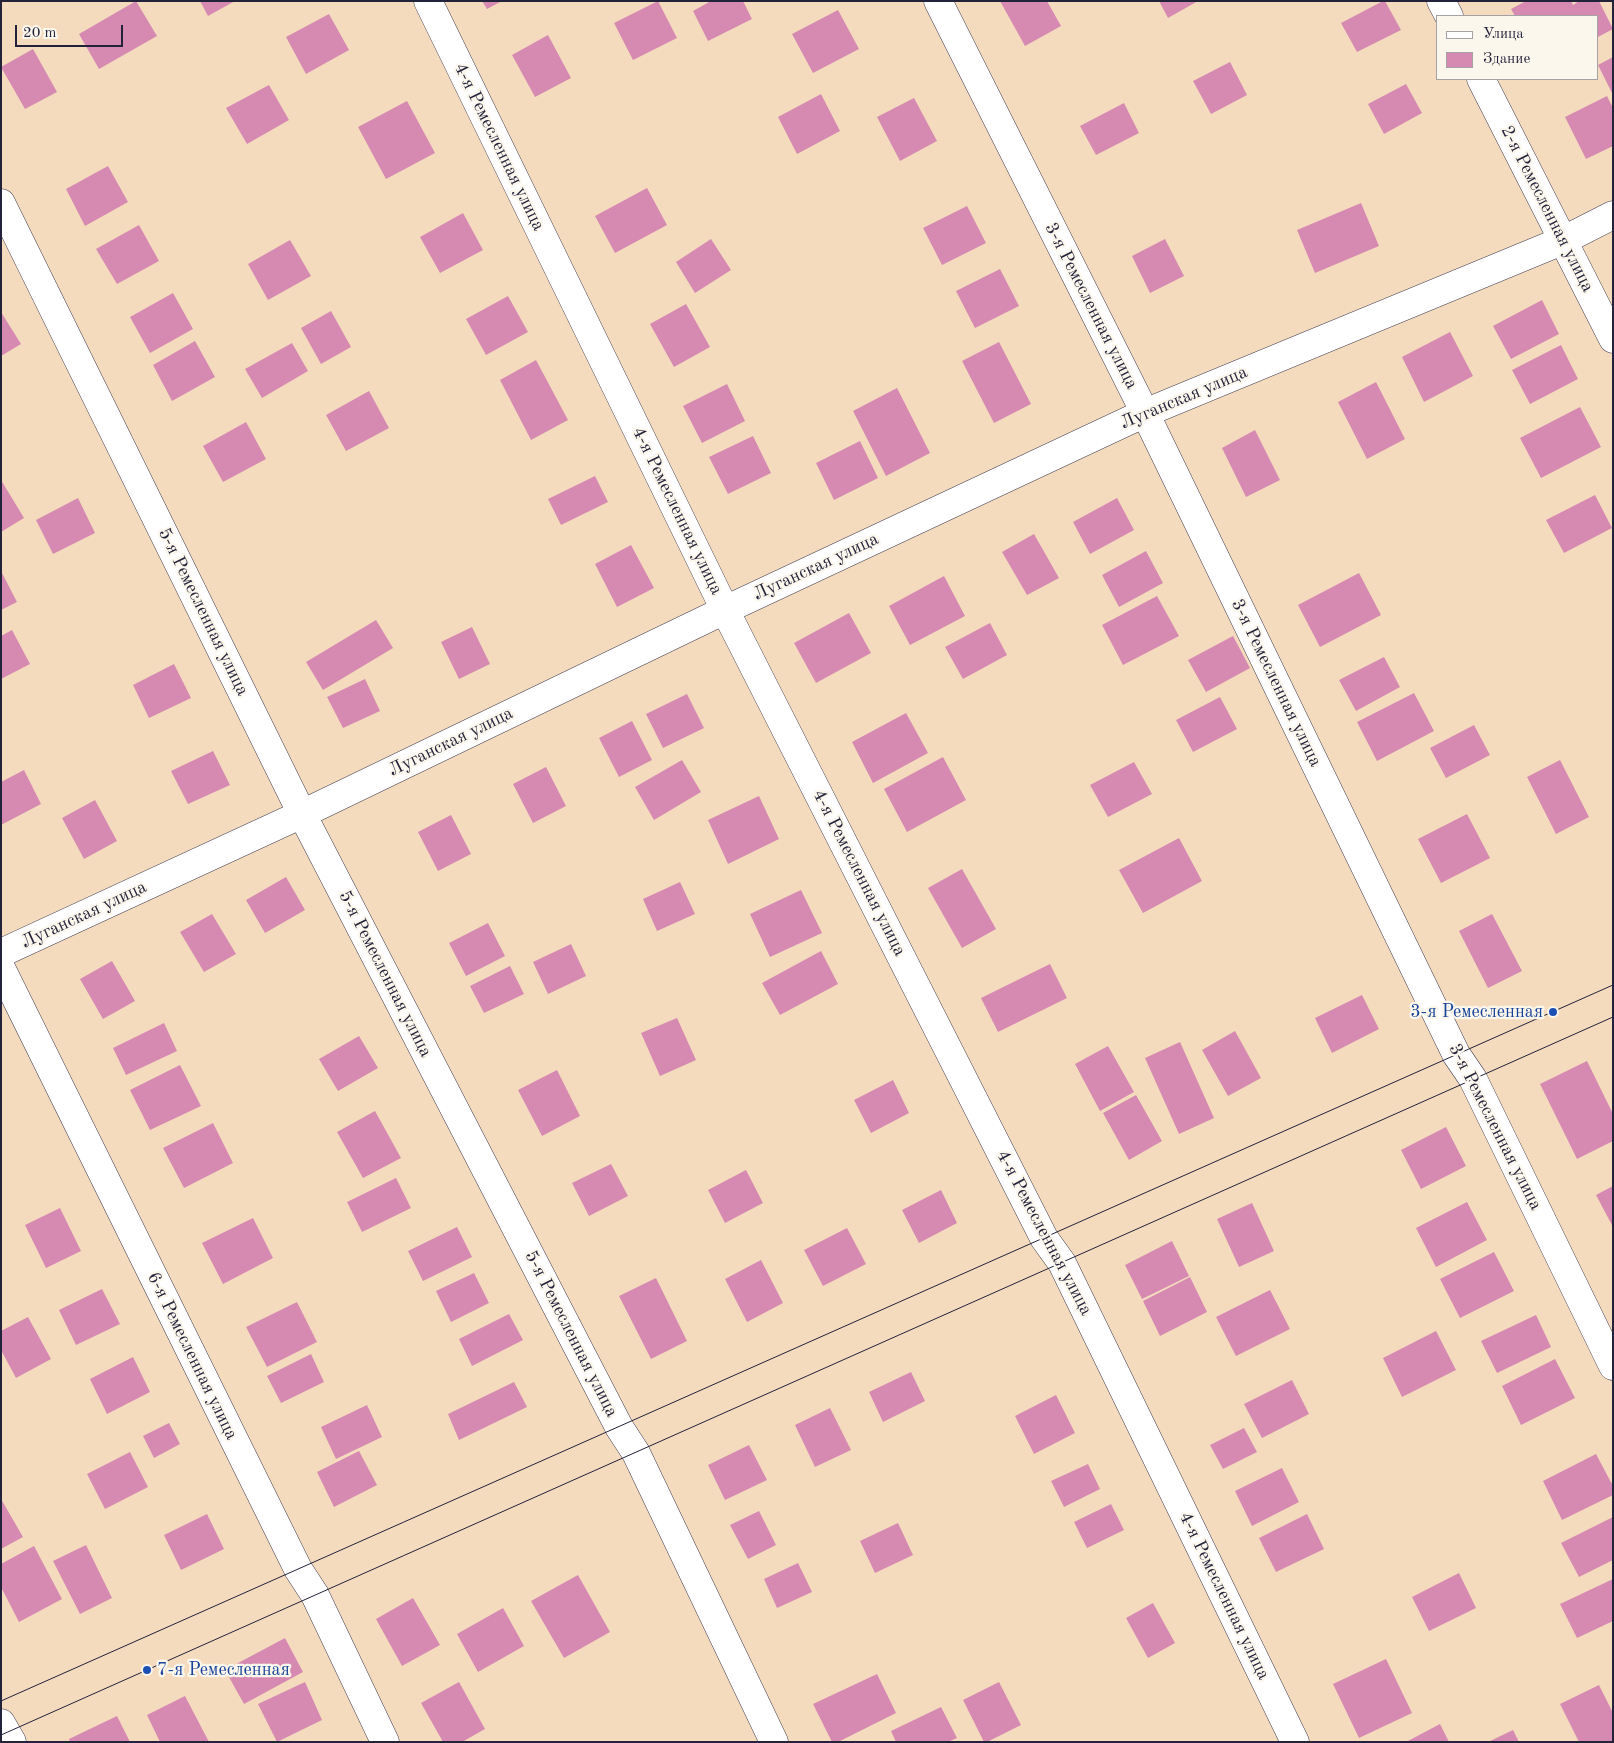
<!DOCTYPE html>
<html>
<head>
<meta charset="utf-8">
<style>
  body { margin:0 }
  #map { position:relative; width:1614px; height:1743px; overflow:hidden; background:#f4dbbe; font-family:"Old Standard TT",serif }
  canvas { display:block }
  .frame { position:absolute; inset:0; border:2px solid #22223b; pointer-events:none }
  .legend { position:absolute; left:1436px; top:15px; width:162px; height:65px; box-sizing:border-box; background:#fbf7ec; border:1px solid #a4a2a5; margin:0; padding:6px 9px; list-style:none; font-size:15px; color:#22223b }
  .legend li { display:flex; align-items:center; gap:10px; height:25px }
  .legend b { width:25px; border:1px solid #a4a2a5 }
  .scale { position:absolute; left:15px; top:25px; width:108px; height:22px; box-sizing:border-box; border:2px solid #22223b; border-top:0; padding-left:6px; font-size:15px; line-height:18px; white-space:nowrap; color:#22223b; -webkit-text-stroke:4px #fbf7ec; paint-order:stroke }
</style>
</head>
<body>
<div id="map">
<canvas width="1614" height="1743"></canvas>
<div class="frame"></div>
<ul class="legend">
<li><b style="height:6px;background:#fff"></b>Улица</li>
<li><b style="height:14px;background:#d68ab1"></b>Здание</li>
</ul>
<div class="scale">20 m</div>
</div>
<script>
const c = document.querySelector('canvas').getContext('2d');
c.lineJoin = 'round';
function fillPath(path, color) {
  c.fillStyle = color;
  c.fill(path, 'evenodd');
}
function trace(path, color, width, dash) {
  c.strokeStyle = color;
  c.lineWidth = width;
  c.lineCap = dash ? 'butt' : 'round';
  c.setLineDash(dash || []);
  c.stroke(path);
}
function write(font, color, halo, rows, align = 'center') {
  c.font = font + ' "Old Standard TT",serif';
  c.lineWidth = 4.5;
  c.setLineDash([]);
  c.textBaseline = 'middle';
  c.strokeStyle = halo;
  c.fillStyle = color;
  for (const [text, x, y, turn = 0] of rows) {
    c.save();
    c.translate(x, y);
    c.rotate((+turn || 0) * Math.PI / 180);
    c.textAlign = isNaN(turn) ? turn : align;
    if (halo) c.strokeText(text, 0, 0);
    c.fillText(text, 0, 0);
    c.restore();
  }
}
const building = new Path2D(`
  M 136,1 L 157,36 L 99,69 L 79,34 Z
  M 200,1 L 235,1 L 208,16 Z
  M 482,1 L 502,1 L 487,9 Z
  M 658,1 L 677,38 L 633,60 L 614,23 Z
  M 711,1 L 743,1 L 752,19 L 708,41 L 693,11 Z
  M 1000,1 L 1047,1 L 1061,26 L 1025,46 Z
  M 1159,1 L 1198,1 L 1168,18 Z
  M 1383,1 L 1385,1 L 1401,30 L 1357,52 L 1341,23 Z
  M 1526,1 L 1571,1 L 1573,5 L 1579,1 L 1599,1 L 1613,29 L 1598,37 L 1598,16 L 1515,16 L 1511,9 Z
  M 838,10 L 859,49 L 813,73 L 792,34 Z
  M 329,14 L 349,50 L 306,74 L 286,37 Z
  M 548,35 L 571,78 L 535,97 L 512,55 Z
  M 33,49 L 57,92 L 25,109 L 1,67 Z
  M 1613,57 L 1613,95 L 1598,65 Z
  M 1230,62 L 1247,95 L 1211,114 L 1193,81 Z
  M 1406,84 L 1422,113 L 1384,134 L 1368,104 Z
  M 269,85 L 289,120 L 247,144 L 226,108 Z
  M 821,94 L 840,131 L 797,154 L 778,117 Z
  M 1607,96 L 1613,108 L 1613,146 L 1586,159 L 1565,117 Z
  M 914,98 L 937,141 L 900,161 L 877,117 Z
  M 407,101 L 435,153 L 386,179 L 358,127 Z
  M 1124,103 L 1139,133 L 1096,155 L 1080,126 Z
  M 108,166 L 128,202 L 85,226 L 66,189 Z
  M 647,188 L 667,225 L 615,253 L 595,216 Z
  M 1361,203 L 1379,246 L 1315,273 L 1297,230 Z
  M 967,206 L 986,243 L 942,265 L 923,228 Z
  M 463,213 L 483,250 L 440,273 L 420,237 Z
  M 139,225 L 159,261 L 117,284 L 96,249 Z
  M 711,239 L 731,270 L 695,293 L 676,262 Z
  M 1165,239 L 1184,276 L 1150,293 L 1132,256 Z
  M 290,240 L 311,276 L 268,300 L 248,264 Z
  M 1000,269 L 1019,306 L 975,328 L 956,291 Z
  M 173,293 L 193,329 L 150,353 L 130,317 Z
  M 508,296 L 528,332 L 486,355 L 466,319 Z
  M 1542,300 L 1559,334 L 1511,359 L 1493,326 Z
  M 686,304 L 710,347 L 674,367 L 650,324 Z
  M 331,311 L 351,347 L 321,364 L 301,328 Z
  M 1,312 L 21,344 L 1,356 Z
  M 1450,332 L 1473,376 L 1424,402 L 1402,357 Z
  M 195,341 L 215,377 L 172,401 L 153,365 Z
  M 999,342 L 1031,404 L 994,423 L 962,361 Z
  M 292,343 L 308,371 L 262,398 L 245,369 Z
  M 1561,345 L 1578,379 L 1530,404 L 1512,370 Z
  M 536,360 L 568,420 L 531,440 L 500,380 Z
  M 1376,382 L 1405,439 L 1367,459 L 1338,402 Z
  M 727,384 L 745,421 L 702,443 L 683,406 Z
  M 897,388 L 930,453 L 886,476 L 853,411 Z
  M 369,391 L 389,428 L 346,451 L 326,415 Z
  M 1580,407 L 1601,447 L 1541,478 L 1520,438 Z
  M 246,422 L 266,459 L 223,482 L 203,446 Z
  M 1255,430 L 1280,480 L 1246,497 L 1222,448 Z
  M 753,436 L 771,473 L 728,494 L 709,457 Z
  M 860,441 L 878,478 L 834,500 L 816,463 Z
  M 595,476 L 608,502 L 561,525 L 548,499 Z
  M 1,480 L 24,518 L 1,532 Z
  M 1595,495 L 1612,528 L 1564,553 L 1546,520 Z
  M 78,498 L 95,533 L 53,554 L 36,520 Z
  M 1117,498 L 1134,530 L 1090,554 L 1073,522 Z
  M 1034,534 L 1059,578 L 1027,595 L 1002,552 Z
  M 631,545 L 654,588 L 617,607 L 595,564 Z
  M 1146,551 L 1163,583 L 1119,607 L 1102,575 Z
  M 1,571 L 17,602 L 1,610 Z
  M 1359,573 L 1381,615 L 1320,647 L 1298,605 Z
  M 944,576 L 965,616 L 910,645 L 889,606 Z
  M 1157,596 L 1179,636 L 1123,665 L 1102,625 Z
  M 849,613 L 871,653 L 816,683 L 794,643 Z
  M 376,620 L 393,648 L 323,690 L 306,662 Z
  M 990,623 L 1007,655 L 963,679 L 945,647 Z
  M 472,627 L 490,664 L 459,679 L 441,642 Z
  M 12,630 L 30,664 L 1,679 L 1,636 Z
  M 1233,636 L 1250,668 L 1206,692 L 1188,660 Z
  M 1384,657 L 1400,687 L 1356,711 L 1339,680 Z
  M 174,664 L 191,698 L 149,718 L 133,685 Z
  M 365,679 L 380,711 L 343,728 L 327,697 Z
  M 1414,693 L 1434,731 L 1377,761 L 1357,722 Z
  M 687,694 L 704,728 L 663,748 L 646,714 Z
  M 1220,697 L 1237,729 L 1193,752 L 1176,720 Z
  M 906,713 L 928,753 L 873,783 L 852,742 Z
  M 632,721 L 652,760 L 619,777 L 599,738 Z
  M 1474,725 L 1490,755 L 1446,778 L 1430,748 Z
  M 213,751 L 230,785 L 188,804 L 171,771 Z
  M 943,757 L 966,800 L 907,832 L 884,789 Z
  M 682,760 L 701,792 L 654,820 L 635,787 Z
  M 1560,760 L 1589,817 L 1556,834 L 1527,777 Z
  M 1134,762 L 1152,794 L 1108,817 L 1090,785 Z
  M 546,767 L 566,806 L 533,823 L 513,784 Z
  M 24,770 L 41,804 L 1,825 L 1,782 Z
  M 759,796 L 779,839 L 728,864 L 708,820 Z
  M 95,800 L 117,841 L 84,859 L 62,818 Z
  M 1467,814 L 1490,858 L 1441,883 L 1418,839 Z
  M 451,815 L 471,854 L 438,871 L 418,832 Z
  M 1179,838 L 1202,881 L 1143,913 L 1119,870 Z
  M 962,869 L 996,929 L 962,948 L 928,888 Z
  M 286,877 L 305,910 L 265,933 L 246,900 Z
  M 680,882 L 695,914 L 657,931 L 643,899 Z
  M 801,890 L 822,933 L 770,957 L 750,914 Z
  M 212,914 L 236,954 L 204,972 L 180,932 Z
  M 1492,914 L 1522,971 L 1488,988 L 1459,931 Z
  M 488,923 L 505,956 L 466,976 L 449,943 Z
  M 571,944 L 586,976 L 548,994 L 533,962 Z
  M 821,951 L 838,984 L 780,1015 L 762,983 Z
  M 112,961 L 135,1001 L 103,1019 L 80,979 Z
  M 1050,964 L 1067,998 L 998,1032 L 981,998 Z
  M 510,966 L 524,994 L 484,1013 L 470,986 Z
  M 1362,995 L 1379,1029 L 1332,1053 L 1315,1018 Z
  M 677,1018 L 696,1060 L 660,1076 L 641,1033 Z
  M 164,1023 L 177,1051 L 126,1075 L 113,1048 Z
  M 1235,1031 L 1261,1078 L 1228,1096 L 1202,1050 Z
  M 359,1036 L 378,1068 L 338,1091 L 319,1059 Z
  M 1180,1042 L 1214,1118 L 1179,1134 L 1145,1058 Z
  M 1108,1046 L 1134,1092 L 1100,1111 L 1075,1064 Z
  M 1587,1061 L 1613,1114 L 1613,1141 L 1577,1159 L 1540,1084 Z
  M 180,1065 L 201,1106 L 150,1130 L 130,1090 Z
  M 557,1070 L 580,1116 L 542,1136 L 518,1090 Z
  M 893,1080 L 909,1113 L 871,1133 L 854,1100 Z
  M 1136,1095 L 1162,1141 L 1129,1160 L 1103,1113 Z
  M 375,1111 L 401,1158 L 363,1178 L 337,1132 Z
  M 213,1123 L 233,1163 L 184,1188 L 163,1148 Z
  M 1446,1127 L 1466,1166 L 1421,1189 L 1401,1150 Z
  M 611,1164 L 628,1196 L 589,1216 L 572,1183 Z
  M 746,1170 L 763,1203 L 725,1223 L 708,1190 Z
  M 396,1178 L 411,1208 L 362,1232 L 347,1202 Z
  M 1613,1186 L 1613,1227 L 1596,1195 Z
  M 941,1190 L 957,1223 L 919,1243 L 902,1210 Z
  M 1467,1202 L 1487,1240 L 1436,1267 L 1416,1228 Z
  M 1252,1203 L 1274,1251 L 1239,1267 L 1217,1219 Z
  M 60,1208 L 81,1251 L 46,1268 L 25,1225 Z
  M 253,1218 L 273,1258 L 223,1284 L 202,1243 Z
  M 457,1227 L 472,1257 L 423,1281 L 408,1251 Z
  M 847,1228 L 866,1264 L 823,1286 L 804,1250 Z
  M 1172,1241 L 1189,1276 L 1142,1299 L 1125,1265 Z
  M 1494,1252 L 1514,1291 L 1460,1318 L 1440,1279 Z
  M 761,1260 L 783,1303 L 747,1322 L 725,1279 Z
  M 474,1273 L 489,1303 L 451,1322 L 436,1291 Z
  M 1190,1277 L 1207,1312 L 1160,1336 L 1143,1301 Z
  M 656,1278 L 687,1341 L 651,1359 L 619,1296 Z
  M 102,1289 L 120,1324 L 76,1345 L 59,1310 Z
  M 1270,1290 L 1290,1329 L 1236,1356 L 1216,1317 Z
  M 297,1302 L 317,1342 L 267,1367 L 246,1327 Z
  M 509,1314 L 523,1340 L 472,1366 L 459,1339 Z
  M 1536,1315 L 1551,1347 L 1497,1373 L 1481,1341 Z
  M 28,1317 L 51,1359 L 16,1378 L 1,1350 L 1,1331 Z
  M 1436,1331 L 1456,1370 L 1402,1397 L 1383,1358 Z
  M 311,1354 L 324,1382 L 281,1403 L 267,1376 Z
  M 133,1357 L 150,1392 L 107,1414 L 90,1379 Z
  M 1555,1359 L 1575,1398 L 1521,1425 L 1502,1386 Z
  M 911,1372 L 925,1401 L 883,1422 L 869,1392 Z
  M 1292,1380 L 1309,1414 L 1262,1438 L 1244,1404 Z
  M 514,1382 L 527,1407 L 459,1440 L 448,1414 Z
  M 1056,1395 L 1075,1433 L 1034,1454 L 1015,1416 Z
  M 367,1405 L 382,1437 L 336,1459 L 321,1427 Z
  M 830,1408 L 851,1450 L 815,1467 L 795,1425 Z
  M 169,1423 L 180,1444 L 154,1458 L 143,1436 Z
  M 1244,1428 L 1257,1452 L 1223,1469 L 1210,1445 Z
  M 749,1445 L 767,1480 L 725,1500 L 708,1465 Z
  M 359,1451 L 377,1485 L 334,1507 L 317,1472 Z
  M 130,1452 L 148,1487 L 105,1509 L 87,1474 Z
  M 1596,1454 L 1613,1486 L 1613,1495 L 1562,1520 L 1543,1481 Z
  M 1088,1464 L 1100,1489 L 1064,1507 L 1051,1481 Z
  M 1282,1468 L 1299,1502 L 1252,1526 L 1235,1491 Z
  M 1,1499 L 23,1537 L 1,1549 Z
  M 1111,1504 L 1124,1530 L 1087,1548 L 1074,1522 Z
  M 759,1511 L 776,1545 L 748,1559 L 730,1525 Z
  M 207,1514 L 224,1549 L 181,1570 L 164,1535 Z
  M 1307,1514 L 1324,1549 L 1276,1572 L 1259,1538 Z
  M 1613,1517 L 1613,1560 L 1579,1577 L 1561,1543 Z
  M 898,1523 L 913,1555 L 875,1573 L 860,1541 Z
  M 86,1545 L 112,1598 L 80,1614 L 53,1561 Z
  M 34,1546 L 62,1599 L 19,1622 L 1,1587 L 1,1564 Z
  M 798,1563 L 812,1592 L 777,1608 L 764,1579 Z
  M 1459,1573 L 1476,1608 L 1429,1631 L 1412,1597 Z
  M 578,1575 L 610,1632 L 564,1658 L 531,1601 Z
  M 1613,1579 L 1613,1621 L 1577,1638 L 1560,1604 Z
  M 413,1598 L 440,1645 L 402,1666 L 376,1619 Z
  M 1153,1603 L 1175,1643 L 1148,1658 L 1126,1618 Z
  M 503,1608 L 524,1646 L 478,1672 L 457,1634 Z
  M 285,1638 L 303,1672 L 244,1704 L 225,1670 Z
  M 1386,1659 L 1412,1713 L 1359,1738 L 1333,1684 Z
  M 877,1674 L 896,1713 L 838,1742 L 832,1742 L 813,1704 Z
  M 305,1682 L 322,1720 L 277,1742 L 258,1704 Z
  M 459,1682 L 485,1729 L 462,1742 L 443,1742 L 421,1703 Z
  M 999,1682 L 1021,1725 L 987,1742 L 984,1742 L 963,1700 Z
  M 1599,1685 L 1613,1713 L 1613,1742 L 1579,1742 L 1560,1704 Z
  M 185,1696 L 209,1742 L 160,1742 L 147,1715 Z
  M 941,1707 L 957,1738 L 948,1742 L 896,1742 L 891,1731 Z
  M 117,1716 L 130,1742 L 70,1742 L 69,1739 Z
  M 1440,1724 L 1449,1742 L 1406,1742 Z
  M 1513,1730 L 1519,1742 L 1488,1742 Z`);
const minor = new Path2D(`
  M 428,1 L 725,610 L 1044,1238 L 1062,1263 L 1295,1742
  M 938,1 L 1145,413 L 1456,1054 L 1473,1079 L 1613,1366
  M 1441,1 L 1449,16
  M 1481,79 L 1613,339
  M 1,203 L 302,814 L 619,1427 L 636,1453 L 774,1742
  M 1,953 L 302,814 L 725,610 L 1145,413 L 1564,240 L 1613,215
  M 1,968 L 298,1569 L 315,1595 L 385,1742
  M 1,1723 L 12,1742`);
const tram = new Path2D(`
  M 1,1701 L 1613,985
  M 1,1735 L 1613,1017`);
const markers = [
  [1553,1012,5,"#1a4fb4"],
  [147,1670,5,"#1a4fb4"]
];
const streetNames = [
  ["4-я Ремесленная улица",499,147,64],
  ["2-я Ремесленная улица",1547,209,63],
  ["3-я Ремесленная улица",1091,306,63],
  ["Луганская улица",1184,398,-23],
  ["4-я Ремесленная улица",677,511,64],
  ["Луганская улица",816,567,-25],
  ["5-я Ремесленная улица",203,612,64],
  ["3-я Ремесленная улица",1276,683,64],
  ["Луганская улица",451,742,-26],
  ["4-я Ремесленная улица",859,873,63],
  ["Луганская улица",84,915,-25],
  ["5-я Ремесленная улица",385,974,63],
  ["3-я Ремесленная улица",1495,1127,63],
  ["4-я Ремесленная улица",1044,1233,62],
  ["5-я Ремесленная улица",571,1334,63],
  ["6-я Ремесленная улица",192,1356,64],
  ["4-я Ремесленная улица",1224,1596,64]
];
const transitNames = [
  ["3-я Ремесленная",1543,1012],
  ["7-я Ремесленная",157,1670,"left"]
];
fillPath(building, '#d68ab1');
trace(minor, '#423e4f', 29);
trace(minor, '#fff', 28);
trace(tram, '#22223b', 1);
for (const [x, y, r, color] of markers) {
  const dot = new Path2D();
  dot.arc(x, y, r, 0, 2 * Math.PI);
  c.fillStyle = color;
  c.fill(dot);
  trace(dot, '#fbf7ec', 2);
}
write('18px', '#22223b', '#fbf7ec', streetNames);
write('18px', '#164399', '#fbf7ec', transitNames, 'right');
</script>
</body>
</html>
